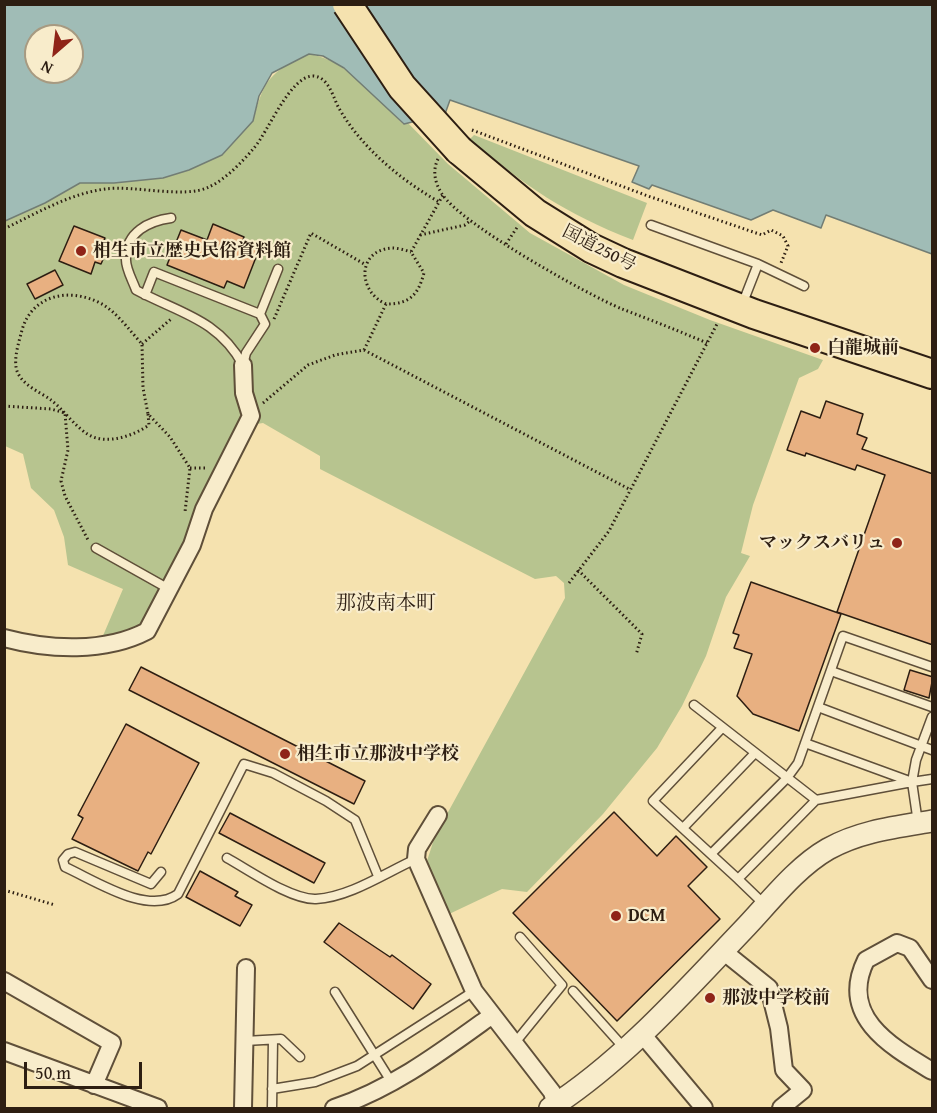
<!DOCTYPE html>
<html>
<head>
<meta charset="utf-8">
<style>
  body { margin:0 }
  #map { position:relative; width:937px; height:1113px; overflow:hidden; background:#f5e2af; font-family:"Gentium Book Plus",serif }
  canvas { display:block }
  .frame { position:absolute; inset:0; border:6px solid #2d1e12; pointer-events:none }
  .north { position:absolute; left:24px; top:24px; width:60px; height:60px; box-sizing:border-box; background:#f8eccb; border:2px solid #a79a81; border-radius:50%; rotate:208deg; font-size:16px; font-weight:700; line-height:24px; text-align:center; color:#2d1e12 }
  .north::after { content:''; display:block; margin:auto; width:21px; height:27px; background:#8f2418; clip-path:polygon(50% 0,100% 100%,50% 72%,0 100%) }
  .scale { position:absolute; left:24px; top:1062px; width:118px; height:27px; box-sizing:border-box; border:3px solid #2d1e12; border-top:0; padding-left:8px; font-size:18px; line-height:21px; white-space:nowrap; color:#2d1e12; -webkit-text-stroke:4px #f8eccb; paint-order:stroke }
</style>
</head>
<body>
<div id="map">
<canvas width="937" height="1113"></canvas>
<div class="frame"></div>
<div class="north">N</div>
<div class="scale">50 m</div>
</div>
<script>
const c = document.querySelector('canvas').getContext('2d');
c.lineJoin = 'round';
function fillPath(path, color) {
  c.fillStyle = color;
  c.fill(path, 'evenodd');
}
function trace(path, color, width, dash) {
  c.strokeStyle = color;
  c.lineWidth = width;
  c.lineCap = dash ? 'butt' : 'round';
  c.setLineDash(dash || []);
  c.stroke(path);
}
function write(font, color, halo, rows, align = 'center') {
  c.font = font + ' "Gentium Book Plus","Noto Serif JP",serif';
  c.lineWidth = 4.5;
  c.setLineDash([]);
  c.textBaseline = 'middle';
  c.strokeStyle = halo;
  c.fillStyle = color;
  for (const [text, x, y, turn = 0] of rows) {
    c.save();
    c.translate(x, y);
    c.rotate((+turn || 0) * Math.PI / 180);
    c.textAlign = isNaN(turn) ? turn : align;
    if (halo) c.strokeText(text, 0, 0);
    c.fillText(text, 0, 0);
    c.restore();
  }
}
const green = new Path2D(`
  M 309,54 C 348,60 376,98 403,124 L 407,122 L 448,164 L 530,233 L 624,285 L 710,320 L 823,360 L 818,369 L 799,378 L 753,505 L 741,553 L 750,556 L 726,597 L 706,656 L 682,706 L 657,748 L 603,814 L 527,892 L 502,889 L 447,915 L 427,861 L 435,836 L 565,598 L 564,583 L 556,576 L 535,579 L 320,469 L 320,456 L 263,423 L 238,427 L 144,625 L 126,634 L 102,638 L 123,589 L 68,565 L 64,537 L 54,510 L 31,488 L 23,454 L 5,446 L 5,221 L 45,203 L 80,182 L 114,183 L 163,178 L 253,121 C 264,79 270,72 309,54 Z
  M 474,135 L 647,203 L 633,240 C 564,213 526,187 470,139 Z`);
const water = new Path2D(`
  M 5,5 L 932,5 L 932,254 L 826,215 L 821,228 L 773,210 L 751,220 L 652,185 L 649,189 L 632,182 L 639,166 L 450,100 L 445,114 L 404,124 L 344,68 L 323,56 L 309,54 L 272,73 L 259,96 L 253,121 L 222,155 L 189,170 L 163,178 L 114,183 L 80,183 L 45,203 L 5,221 ZM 36,36 L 72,36 L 72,72 L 36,72 Z`);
const building = new Path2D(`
  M 213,224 L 244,237 L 243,240 L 260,247 L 244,288 L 227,281 L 224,288 L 167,265 L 181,230 L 207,240 Z
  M 74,226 L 105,238 L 102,246 L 108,248 L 101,264 L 95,262 L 91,274 L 59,261 Z
  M 55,270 L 63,285 L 35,299 L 27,284 Z
  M 826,401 L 863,414 L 857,434 L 867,438 L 862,449 L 933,474 L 933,645 L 837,612 L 885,475 L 857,465 L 855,470 L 806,453 L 805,456 L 787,450 L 801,411 L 820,418 Z
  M 751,582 L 841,614 L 799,731 L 753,714 L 737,696 L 752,654 L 734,648 L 739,635 L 733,633 Z
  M 141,667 L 365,781 L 354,804 L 129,690 Z
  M 910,670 L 933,677 L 929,698 L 904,690 Z
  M 126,724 L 199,763 L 151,854 L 148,852 L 138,871 L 72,839 L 83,818 L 78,815 Z
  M 614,812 L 657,856 L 676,836 L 707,867 L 688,886 L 720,919 L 617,1021 L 513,913 Z
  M 230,813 L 325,863 L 314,883 L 219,833 Z
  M 200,871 L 238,892 L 235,896 L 252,905 L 240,926 L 186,897 Z
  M 339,923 L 390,957 L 392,955 L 431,984 L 413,1009 L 324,942 Z`);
const path = new Path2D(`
  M 472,130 L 648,196 L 762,235 L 771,230 L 783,236 L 788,246 L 781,263
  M 438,159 C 432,171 435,183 442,194 C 461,224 586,294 622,309 C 651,320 679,331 707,343
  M 4,229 C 37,213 69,194 105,189 C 135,185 184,199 209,187 C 226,179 242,162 254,148 C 268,132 290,76 313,76 C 330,77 333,99 340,110 C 363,149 400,179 439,202
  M 420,235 L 465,225 L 471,220
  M 506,244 L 518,226
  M 386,304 C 357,291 357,250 392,248 C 398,248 405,250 411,252
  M 274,319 L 311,233 L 366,265
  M 142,344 L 171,319
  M 364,350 L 386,304 C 410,304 418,295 424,273 L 411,252 L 443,195
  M 263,403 L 308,365 L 335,355 L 364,350 L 631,490
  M 4,406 L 51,409 L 65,413 L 68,450 L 61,481 L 65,496 L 88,540
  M 148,414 L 149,425 C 133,436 107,445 89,435 C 75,427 64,410 51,400 C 40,392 22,385 17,371 C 13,359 19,342 22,330 C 32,295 69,287 100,303 C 116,311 130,331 142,344 L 143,388 L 148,414 L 170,437 L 190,468 L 185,512
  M 190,468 L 207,468
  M 578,570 L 642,634 L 636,655
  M 569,583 L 609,531 L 717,324
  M 4,890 L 55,905`);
const service = new Path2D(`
  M 171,218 C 149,221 126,232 126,258 C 125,268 133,281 136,290 C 179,313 218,319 243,365
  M 651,225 L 758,264 L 804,286
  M 145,295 L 154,272 L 260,314 L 265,324 L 246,353 L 243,365
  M 742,305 L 758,264
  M 260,314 L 278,269
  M 96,548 L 169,589
  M 831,671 L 932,707
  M 694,705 L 816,800
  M 818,707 L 932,750
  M 722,728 L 653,801 L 738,879
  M 912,782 L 916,760 L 932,717
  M 918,823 L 912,782 L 932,779
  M 683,828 L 755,753
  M 711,854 L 787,778 L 798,763 L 843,636 L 932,667
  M 227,858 C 249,870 291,900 316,899 C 350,897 385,873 416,859
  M 161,872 L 151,884 L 75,852 L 68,854 L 63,860 L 65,867 C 96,881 148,916 178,894 L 244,764 L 273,773 L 326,801 L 355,820 L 378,876
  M 766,906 L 738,879 L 816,800 L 912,782 L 805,743
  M 573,991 L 625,1049
  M 335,992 L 392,1083
  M 245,1041 L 281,1039 L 300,1057
  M 514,1044 L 562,985 L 520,937
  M 272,1089 L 315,1082 L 357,1066 L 474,991
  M 272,1108 L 273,1040`);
const minor = new Path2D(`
  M 4,638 C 49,650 105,653 147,631 L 192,545 L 204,509 L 251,416 L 244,393 L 243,365
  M 438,815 L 417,849 L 416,859 L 474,991 L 552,1092 L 557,1108
  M 723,951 L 769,988 L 779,1028 L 784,1070 L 803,1090 L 781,1108
  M 932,980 L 910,948 L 897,943 L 866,960 C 838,1017 892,1047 932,1071
  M 4,981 L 112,1043 L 94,1085
  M 642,1034 L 704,1108
  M 4,1051 L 158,1108
  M 243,1108 L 246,968
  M 334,1108 C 392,1089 441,1052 491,1016`);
const tertiary = new Path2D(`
  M 550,1108 C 623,1061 683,993 743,930 C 769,903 795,868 828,849 C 860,831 896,827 932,821`);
const trunk = new Path2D(`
  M 459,150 L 535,213 L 591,248 L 623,263 L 754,314 L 932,374`);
const trunkBridge = new Path2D(`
  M 347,4 L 402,87 L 459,150`);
const markers = [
  [81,251,6,"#8f2418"],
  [815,348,6,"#8f2418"],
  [897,543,6,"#8f2418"],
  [285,754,6,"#8f2418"],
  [616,916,6,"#8f2418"],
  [710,998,6,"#8f2418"]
];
const streetNames = [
  ["国道250号",599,249,27]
];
const poiNames = [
  ["相生市立歴史民俗資料館",93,251],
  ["白龍城前",827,348],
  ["マックスバリュ",885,543,"right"],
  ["相生市立那波中学校",297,754],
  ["DCM",628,916],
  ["那波中学校前",722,998]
];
const neighbourhoodNames = [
  ["那波南本町",386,604]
];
fillPath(green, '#b7c48f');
fillPath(water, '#a0bcb6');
trace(water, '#727d74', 1.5);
fillPath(building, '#e8b081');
trace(building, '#2d1e12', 1.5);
trace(service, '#5f4f39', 11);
trace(minor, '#5f4f39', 20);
trace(tertiary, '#5f4f39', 24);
trace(trunk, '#2d1e12', 32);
trace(path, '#2d1e12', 3, [1.5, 3]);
trace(service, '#f8eccb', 8);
trace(minor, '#f8eccb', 16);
trace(tertiary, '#f8eccb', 21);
trace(trunk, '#f5e2af', 28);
trace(trunkBridge, '#2d1e12', 32, []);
trace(trunkBridge, '#f5e2af', 28);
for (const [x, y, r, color] of markers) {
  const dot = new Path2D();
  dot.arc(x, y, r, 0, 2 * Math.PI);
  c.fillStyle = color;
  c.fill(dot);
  trace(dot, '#f8eccb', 2);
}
write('18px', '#2d1e12', '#f8eccb', streetNames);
write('bold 18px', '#2d1e12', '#f8eccb', poiNames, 'left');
write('20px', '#2d1e12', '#f8eccb', neighbourhoodNames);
</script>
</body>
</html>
